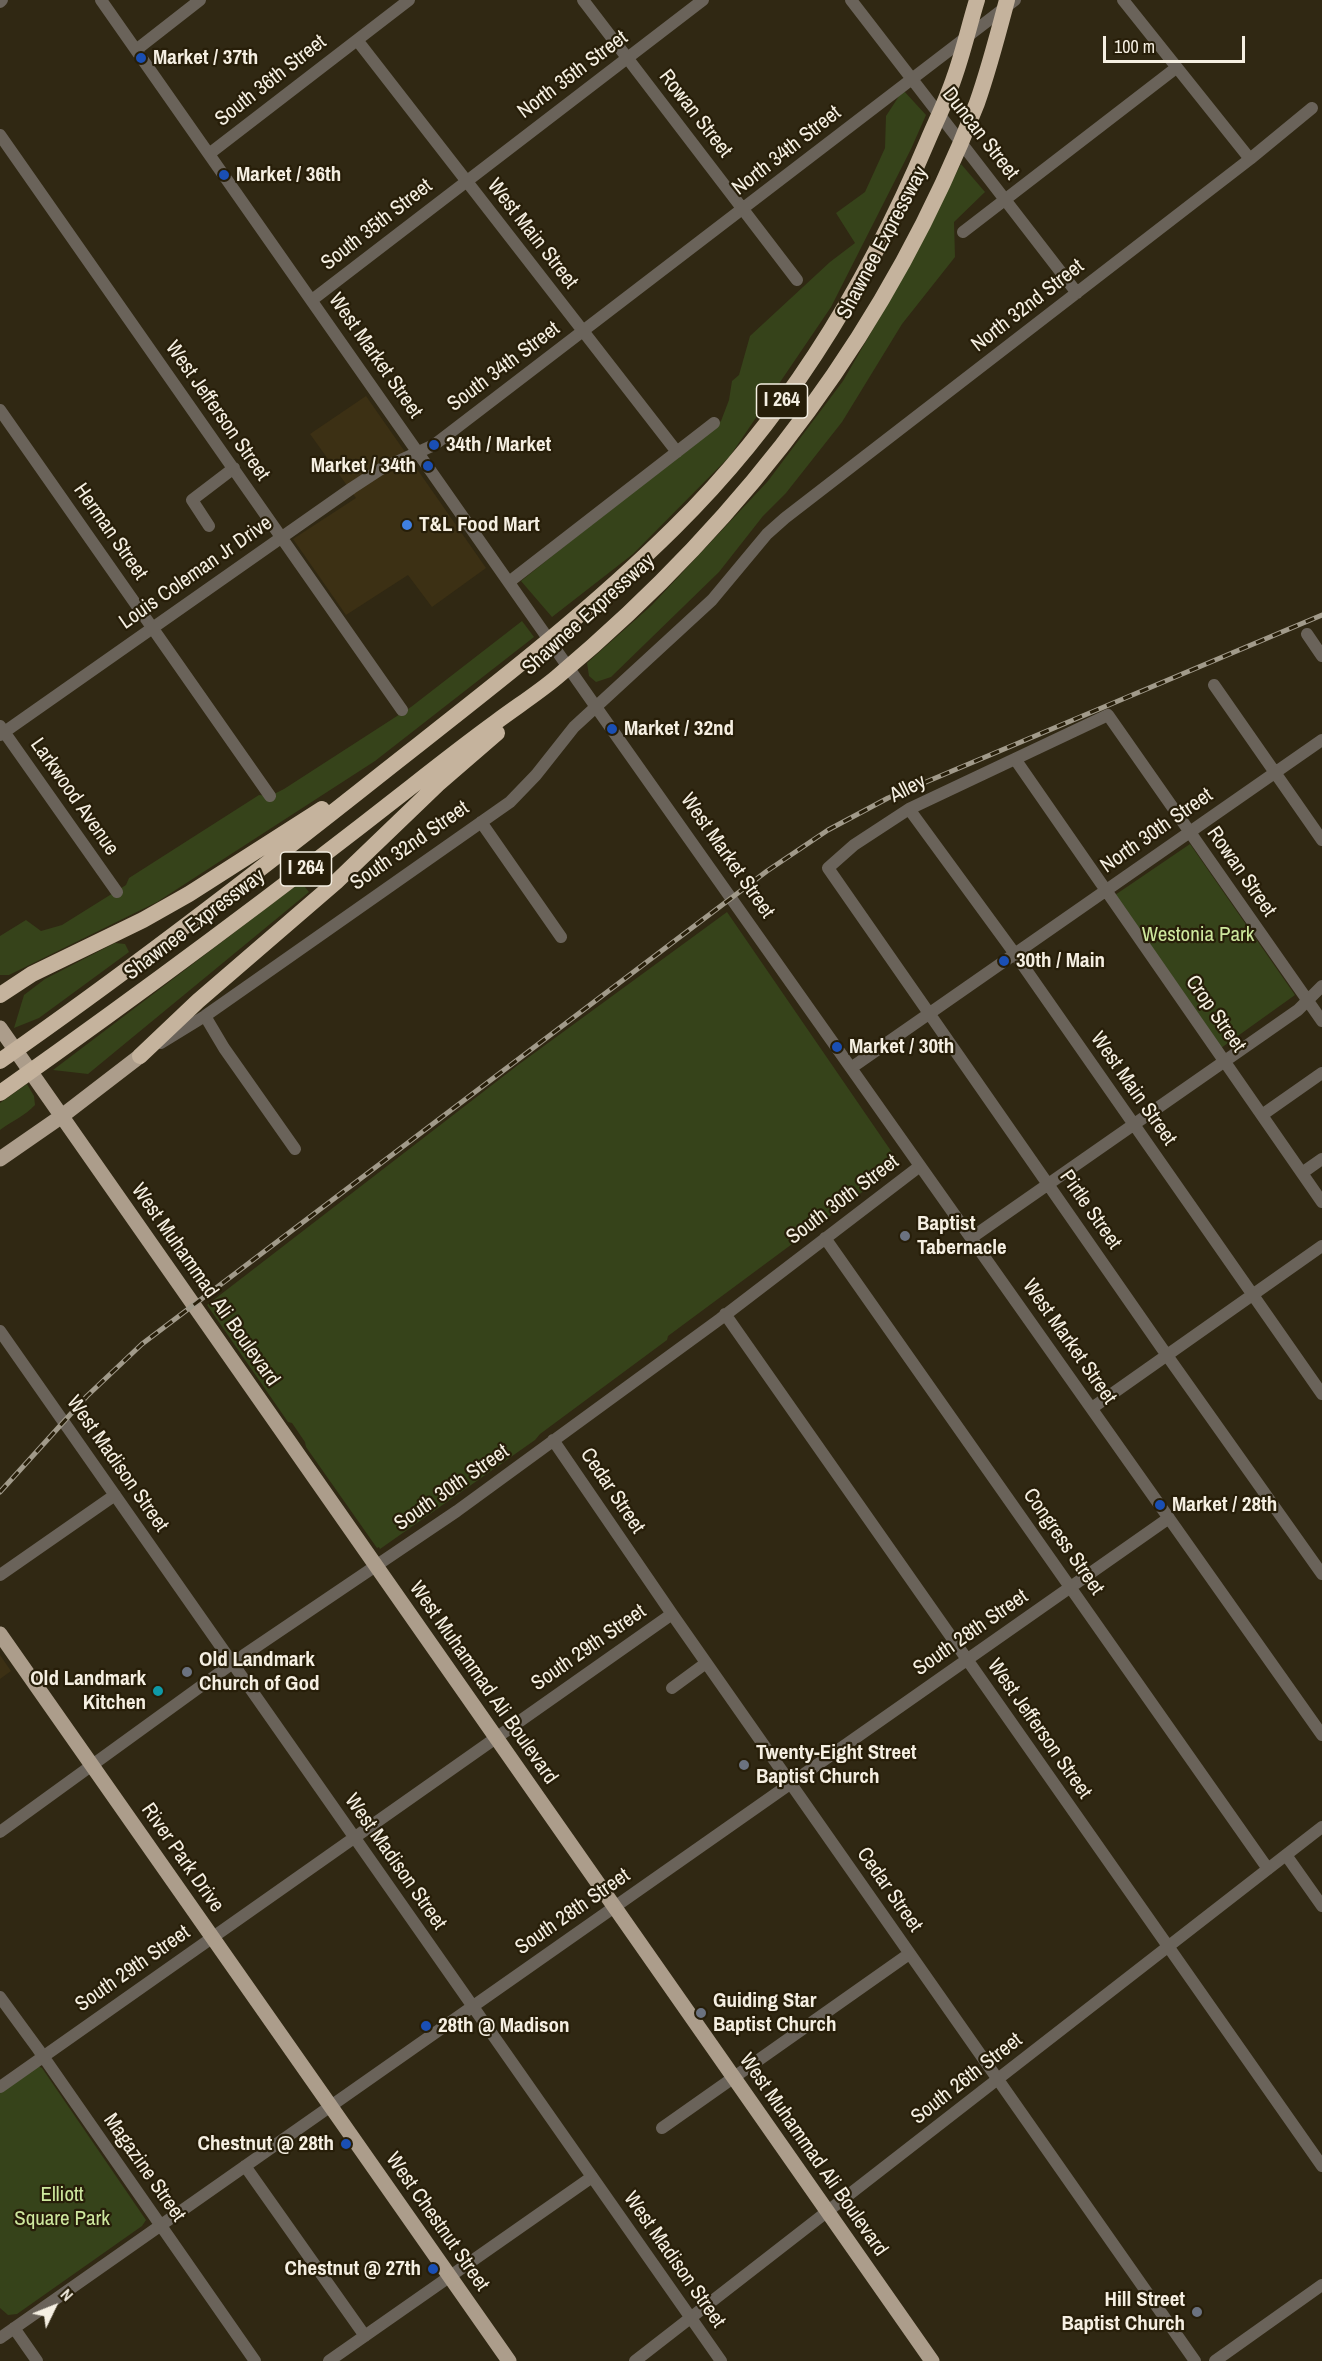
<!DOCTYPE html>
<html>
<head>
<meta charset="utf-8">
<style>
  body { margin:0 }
  #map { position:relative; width:1322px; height:2361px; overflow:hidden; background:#302813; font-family:"Archivo Narrow",sans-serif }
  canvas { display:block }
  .north { position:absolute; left:24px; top:2277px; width:60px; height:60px; -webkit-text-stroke:4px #271e09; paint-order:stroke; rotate:47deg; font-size:16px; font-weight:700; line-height:24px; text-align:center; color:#f5efe2 }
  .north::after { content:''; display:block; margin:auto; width:21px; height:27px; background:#f5efe2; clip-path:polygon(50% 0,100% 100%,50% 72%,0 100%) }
  .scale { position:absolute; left:1103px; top:36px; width:142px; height:27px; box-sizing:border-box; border:3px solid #f5efe2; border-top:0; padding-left:8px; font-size:18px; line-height:21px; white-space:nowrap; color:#f5efe2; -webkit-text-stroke:4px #271e09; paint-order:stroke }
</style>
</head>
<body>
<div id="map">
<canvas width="1322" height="2361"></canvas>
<div class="north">N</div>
<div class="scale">100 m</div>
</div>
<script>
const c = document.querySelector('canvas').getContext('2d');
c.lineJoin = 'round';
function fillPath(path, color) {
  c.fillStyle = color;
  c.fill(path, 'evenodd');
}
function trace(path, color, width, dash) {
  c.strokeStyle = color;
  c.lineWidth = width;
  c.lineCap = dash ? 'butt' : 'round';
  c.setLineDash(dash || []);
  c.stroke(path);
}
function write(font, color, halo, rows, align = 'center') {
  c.font = font + ' "Archivo Narrow",sans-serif';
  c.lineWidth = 4.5;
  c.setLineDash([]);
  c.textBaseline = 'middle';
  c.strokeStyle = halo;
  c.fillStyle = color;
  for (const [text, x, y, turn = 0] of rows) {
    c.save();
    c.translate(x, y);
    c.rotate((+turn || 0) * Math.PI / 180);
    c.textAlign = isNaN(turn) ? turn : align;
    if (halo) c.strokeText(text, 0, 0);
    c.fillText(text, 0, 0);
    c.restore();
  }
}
const built = new Path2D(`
  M 366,396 L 486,568 L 432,607 L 408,575 L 346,615 L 293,539 L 356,498 L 310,434 Z
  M 0,1655 L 11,1671 L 0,1679 Z`);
const green = new Path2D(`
  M 903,90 L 926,115 L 911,149 L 831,307 L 730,456 L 633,554 L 552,617 L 521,581 L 721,421 L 729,400 L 732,381 L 739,375 L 750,336 L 830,262 L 855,243 L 836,213 L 865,192 L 885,148 L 886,116 Z
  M 961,164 L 985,192 L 954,222 L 955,257 L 902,324 L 842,422 L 786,493 L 763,516 L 719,572 L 611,677 L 596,682 L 589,676 L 587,663 L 652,605 L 768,481 L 843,381 L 895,291 Z
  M 522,621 L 534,637 L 375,761 L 157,902 L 9,975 L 0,975 L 0,936 L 26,920 L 41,931 L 62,925 L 126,885 L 129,878 L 259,795 L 270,796 L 284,789 L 411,707 Z
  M 1190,844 L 1295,995 L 1221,1048 L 1115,895 Z
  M 301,882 L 309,892 L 88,1074 L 53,1070 Z
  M 727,912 L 900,1164 L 668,1336 L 667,1340 L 540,1434 L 535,1440 L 380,1549 L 379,1547 L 377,1548 L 306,1447 L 305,1442 L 292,1423 L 288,1422 L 207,1305 L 518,1065 Z
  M 115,943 L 125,944 L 129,952 L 39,1018 L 14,1028 L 24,995 L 45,979 Z
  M 27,1084 L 34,1096 L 35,1105 C 25,1116 12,1121 0,1130 L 0,1103 Z
  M 38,2066 L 42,2068 L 146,2220 L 142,2226 L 17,2314 L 8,2315 L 0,2308 L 0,2092 Z`);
const minor = new Path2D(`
  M 101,0 L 596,707 L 1322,1735
  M 583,0 L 797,280
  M 851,0 L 1077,293
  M 1123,0 L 1250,159
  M 0,2 L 2,0
  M 357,40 L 677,452
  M 136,50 L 200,0
  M 0,135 L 402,710
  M 209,154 L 409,0
  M 963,232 L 1176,68
  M 312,300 L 703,0
  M 0,410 L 270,796
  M 209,526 L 192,500 L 234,468
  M 509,582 L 714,423
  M 1307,634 L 1322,656
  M 1214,685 L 1322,840
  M 0,726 L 117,892
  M 0,735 L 352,488 L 381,469 L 434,445 L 1015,0
  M 1015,759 L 1322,1202
  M 909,809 L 1015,954 L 1322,1394
  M 481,822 L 561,937
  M 205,1016 L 224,1048 L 295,1149
  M 1322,1021 L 1108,715 L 909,809 L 854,845 L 828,868 L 1166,1354 L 1322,1574
  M 161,1043 L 205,1016 L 510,802 L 536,775 L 574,727 L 712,600 L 767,534 L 785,518 L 1250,159 L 1312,108
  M 851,1068 L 1322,740
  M 1262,1115 L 1322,1073
  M 1302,1173 L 1322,1159
  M 825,1238 L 1268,1869
  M 971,1238 L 1298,1010 L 1322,986
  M 725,1314 L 1322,2166
  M 0,1331 L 721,2361
  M 1092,1408 L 1322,1246
  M 553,1440 L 672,1614 L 1195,2361
  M 0,1575 L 115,1495
  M 672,1688 L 706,1663
  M 0,1832 L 244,1655 L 457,1511 L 720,1319 L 920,1166
  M 1286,1855 L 1322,1906
  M 0,1997 L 38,2049 L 255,2361
  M 0,2087 L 672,1614
  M 662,2128 L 909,1954
  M 245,2166 L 365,2336
  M 14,2328 L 37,2361
  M 0,2338 L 1169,1518
  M 329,2361 L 592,2177
  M 635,2361 L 1322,1827
  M 1215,2361 L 1322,2285`);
const major = new Path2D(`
  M 0,1028 L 932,2361
  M 0,1159 L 62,1116 L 140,1056
  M 0,1634 L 509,2361`);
const highway = new Path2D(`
  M 0,995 L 32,974 L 143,920 L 189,894 L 322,809
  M 140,1056 L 198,1001 L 336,882 L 438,784 L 497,733
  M 0,1061 C 132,969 259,871 385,771 C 484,693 584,617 674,528 C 785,419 868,283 928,140 C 937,119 947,99 954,78 C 963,53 969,26 977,0
  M 0,1093 C 140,994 276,893 411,787 C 439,765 467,743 496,722 C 516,707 538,693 557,677 C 743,521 889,330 977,103 C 989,69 998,34 1007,0`);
const rail = new Path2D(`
  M 0,1492 L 87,1396 L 142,1344 L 767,871 L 828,830 L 888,798 L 1322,615`);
const markers = [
  [141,58,6,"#1a4fb4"],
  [224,175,6,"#1a4fb4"],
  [434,445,6,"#1a4fb4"],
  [428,466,6,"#1a4fb4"],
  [407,525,6,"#3f7fe0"],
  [612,729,6,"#1a4fb4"],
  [1004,961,6,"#1a4fb4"],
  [837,1047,6,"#1a4fb4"],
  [905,1236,6,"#6b7280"],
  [1160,1505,6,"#1a4fb4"],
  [187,1672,6,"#6b7280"],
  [158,1691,6,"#0f9aa8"],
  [744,1765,6,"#6b7280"],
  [701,2013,6,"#6b7280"],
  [426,2026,6,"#1a4fb4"],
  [346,2144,6,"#1a4fb4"],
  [433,2269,6,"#1a4fb4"],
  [1197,2312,6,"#6b7280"]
];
const shields = [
  [782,401,51],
  [306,869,51]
];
const shieldNames = [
  ["I 264",782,401],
  ["I 264",306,869]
];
const poiNames = [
  ["Market / 37th",153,58],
  ["Market / 36th",236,175],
  ["34th / Market",446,445],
  ["Market / 34th",416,466,"right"],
  ["T&L Food Mart",419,525],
  ["Market / 32nd",624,729],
  ["30th / Main",1016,961],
  ["Market / 30th",849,1047],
  ["Baptist",917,1224],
  ["Tabernacle",917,1248],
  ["Market / 28th",1172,1505],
  ["Old Landmark",199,1660],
  ["Church of God",199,1684],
  ["Old Landmark",146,1679,"right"],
  ["Kitchen",146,1703,"right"],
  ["Twenty-Eight Street",756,1753],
  ["Baptist Church",756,1777],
  ["Guiding Star",713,2001],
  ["Baptist Church",713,2025],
  ["28th @ Madison",438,2026],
  ["Chestnut @ 28th",334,2144,"right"],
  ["Chestnut @ 27th",421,2269,"right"],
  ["Hill Street",1185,2300,"right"],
  ["Baptist Church",1185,2324,"right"]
];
const streetNames = [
  ["North 35th Street",573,75,-37],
  ["South 36th Street",271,81,-38],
  ["Rowan Street",695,114,52],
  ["Duncan Street",980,134,52],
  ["North 34th Street",787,151,-38],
  ["South 35th Street",377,225,-38],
  ["West Main Street",532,234,52],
  ["Shawnee Expressway",883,243,-62],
  ["North 32nd Street",1028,306,-38],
  ["West Market Street",375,356,55],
  ["South 34th Street",504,367,-37],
  ["West Jefferson Street",217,411,55],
  ["Herman Street",110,532,55],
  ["Louis Coleman Jr Drive",196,573,-35],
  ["Shawnee Expressway",589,615,-42],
  ["Alley",908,789,-27],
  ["Larkwood Avenue",74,797,55],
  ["North 30th Street",1157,831,-35],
  ["South 32nd Street",410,846,-35],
  ["West Market Street",727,856,55],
  ["Rowan Street",1241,872,55],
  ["Shawnee Expressway",195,925,-37],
  ["Crop Street",1215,1014,55],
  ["West Main Street",1133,1089,55],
  ["South 30th Street",843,1200,-37],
  ["Pirtle Street",1090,1210,55],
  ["West Muhammad Ali Boulevard",205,1285,55],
  ["West Market Street",1069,1342,55],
  ["West Madison Street",117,1464,55],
  ["South 30th Street",452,1488,-35],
  ["Cedar Street",612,1491,56],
  ["Congress Street",1063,1542,55],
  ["South 28th Street",971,1633,-35],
  ["South 29th Street",589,1648,-35],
  ["West Muhammad Ali Boulevard",483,1683,55],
  ["West Jefferson Street",1039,1729,55],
  ["River Park Drive",182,1858,55],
  ["West Madison Street",395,1862,55],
  ["Cedar Street",889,1890,55],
  ["South 28th Street",573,1912,-35],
  ["South 29th Street",133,1969,-35],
  ["South 26th Street",967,2079,-38],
  ["West Muhammad Ali Boulevard",813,2155,55],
  ["Magazine Street",144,2168,55],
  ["West Chestnut Street",437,2222,55],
  ["West Madison Street",674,2260,55]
];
const parkNames = [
  ["Westonia Park",1198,935],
  ["Elliott",62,2195],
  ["Square Park",62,2219]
];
fillPath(built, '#3c3014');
fillPath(green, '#36431a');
trace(minor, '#6a635a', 12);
trace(major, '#ac9d8b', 15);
trace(highway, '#c5b39d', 16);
trace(rail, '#a19a8a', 5);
trace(rail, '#271e09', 3, [9]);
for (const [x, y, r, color] of markers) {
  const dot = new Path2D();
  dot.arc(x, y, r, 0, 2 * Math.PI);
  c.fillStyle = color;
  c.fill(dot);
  trace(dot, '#271e09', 2);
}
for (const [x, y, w] of shields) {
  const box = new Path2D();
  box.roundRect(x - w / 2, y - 17, w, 34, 4.5);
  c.fillStyle = '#271e09';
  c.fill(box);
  trace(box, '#f5efe2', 1.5);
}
write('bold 20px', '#f5efe2', null, shieldNames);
write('bold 21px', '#f5efe2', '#271e09', poiNames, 'left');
write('21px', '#f5efe2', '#271e09', streetNames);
write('21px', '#cee89e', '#271e09', parkNames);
</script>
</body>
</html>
